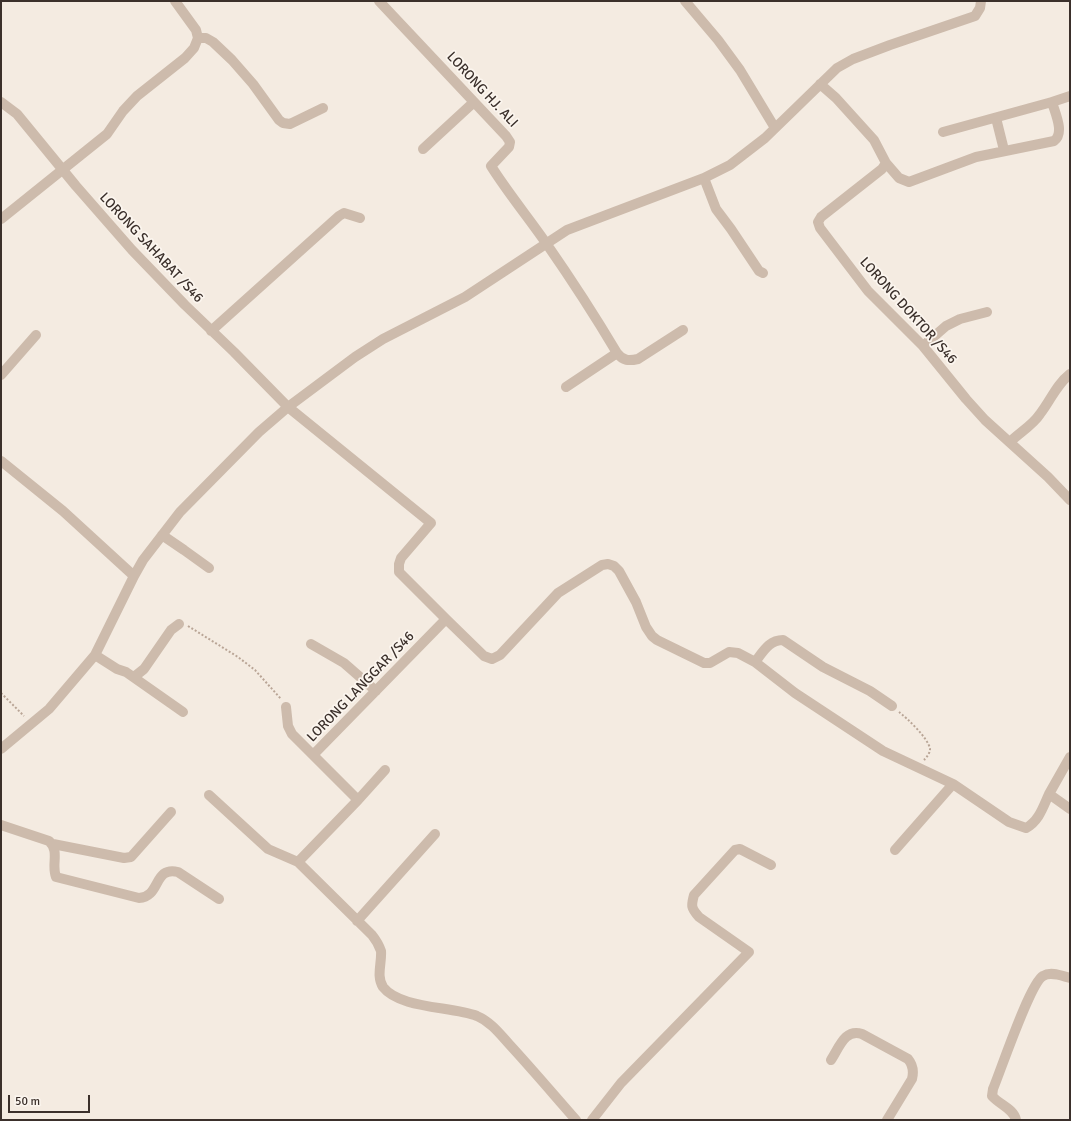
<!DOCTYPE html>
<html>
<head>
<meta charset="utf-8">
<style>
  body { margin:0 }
  #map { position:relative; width:1071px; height:1121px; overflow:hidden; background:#f4ebe1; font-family:Signika,sans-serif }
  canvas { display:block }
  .frame { position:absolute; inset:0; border:2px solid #3b302b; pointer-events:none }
  .scale { position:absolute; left:8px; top:1095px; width:82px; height:18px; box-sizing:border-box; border:2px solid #3b302b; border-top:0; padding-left:5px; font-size:12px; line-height:14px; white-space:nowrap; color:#3b302b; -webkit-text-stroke:3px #fbf5ee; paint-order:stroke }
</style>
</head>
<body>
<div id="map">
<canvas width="1071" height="1121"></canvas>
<div class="frame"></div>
<div class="scale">50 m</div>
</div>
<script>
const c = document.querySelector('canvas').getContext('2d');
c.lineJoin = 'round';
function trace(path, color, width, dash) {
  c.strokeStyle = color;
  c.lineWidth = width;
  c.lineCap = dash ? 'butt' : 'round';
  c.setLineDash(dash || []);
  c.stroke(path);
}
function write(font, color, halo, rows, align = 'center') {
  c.font = font + ' Signika,sans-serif';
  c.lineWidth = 3.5;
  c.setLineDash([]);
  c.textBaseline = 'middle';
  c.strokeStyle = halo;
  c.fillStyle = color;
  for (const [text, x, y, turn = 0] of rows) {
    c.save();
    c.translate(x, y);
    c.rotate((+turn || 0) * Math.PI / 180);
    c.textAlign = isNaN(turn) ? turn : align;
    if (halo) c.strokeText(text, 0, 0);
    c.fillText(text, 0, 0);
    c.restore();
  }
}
const path = new Path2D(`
  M 188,626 L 238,657 L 255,670 L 281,699
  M 1,693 L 24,716
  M 899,712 C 907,718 929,739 930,749 C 930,753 927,757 924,760`);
const minor = new Path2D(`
  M 379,1 L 506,136 L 510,142 L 509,147 L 491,166 C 508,193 528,217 546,243 C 571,279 595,316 617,353 C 623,361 629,361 638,359 L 683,330
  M 685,1 L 718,40 L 740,70 L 775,128
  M 198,38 L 206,38 L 213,42 L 232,60 L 253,84 L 279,120 L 283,123 L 290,124 L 323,108
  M 820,84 L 836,98 L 874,140 L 886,163 L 882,169 L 821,217 L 818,222 L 820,228 L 868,291 L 923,346 L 966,399 L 985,420 L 1048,477 L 1070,500
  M 1,102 L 17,114 L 76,186 L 132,250 L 185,305 L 234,352 L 288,407 L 431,523 L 401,558 L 399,564 L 399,572 L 446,619 L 484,656 L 492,659 L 500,655 L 558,593 L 602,565 L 608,564 L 614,566 L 619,571 L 636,602 L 646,627 L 652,636 L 657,640 L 704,663 L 710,663 L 729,652 L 738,653 L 755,662 L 795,693 L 883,751 L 953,784 L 1009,822 L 1026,828 C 1039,821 1043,807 1049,794 L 1070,809
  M 996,118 L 1004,150
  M 943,132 L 1052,102
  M 423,149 L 474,102
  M 886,163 L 899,178 L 909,182 L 976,157 L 1054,141 C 1065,133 1055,113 1052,102 L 1070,96
  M 704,178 L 716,209 L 731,229 L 759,271 L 763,273
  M 1,219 L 107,134 L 123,111 L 137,96 L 185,58 L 194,48 L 198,38 L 196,30 L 175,1
  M 211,331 L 339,216 L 344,213 L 360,218
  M 923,346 L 946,326 L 960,319 L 987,312
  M 1,375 L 36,335
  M 566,387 L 617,353
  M 1010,442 C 1019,433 1033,425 1040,414 C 1051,400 1056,385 1070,374
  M 1,461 L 63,511 L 134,576
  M 162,535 L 184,550 L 209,568
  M 446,619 L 313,755 L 358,800 L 298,862 L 372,935 C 376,940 379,945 381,951 C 382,963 376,976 383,987 C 400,1009 452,1006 477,1016 C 491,1022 500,1034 509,1044 C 532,1069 554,1095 576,1120
  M 311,644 L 344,663 L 376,691
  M 95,655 L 117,669 L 126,672 L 183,712
  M 755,662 C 763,652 769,640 783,640 L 823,667 L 870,691 L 892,706
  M 134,677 L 144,669 L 171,630 L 179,624
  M 286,707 L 288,726 L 292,734 L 313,755
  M 1,749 L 49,709 L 95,655 L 134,576 L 143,560 L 180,512 L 259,432 L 288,407 L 355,357 L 383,339 L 465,297 L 567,230 L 704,178 L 730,165 L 765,138 L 837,68 L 853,59 L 890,45 L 975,16 L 980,8 L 981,1
  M 1049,794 L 1070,757
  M 209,795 L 268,849 L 298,862
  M 358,800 L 385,770
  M 1,825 L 49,841 C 60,851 51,865 56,877 L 139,898 C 161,897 153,866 178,872 L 219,899
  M 53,844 L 124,858 L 131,857 L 171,812
  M 895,850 L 953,784
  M 357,921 L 435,834
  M 831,1060 C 839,1048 845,1028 862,1034 L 908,1059 C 913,1065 914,1071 912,1079 L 887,1120
  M 592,1120 L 621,1083 L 749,952 L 699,917 C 691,908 691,906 694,895 L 735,850 L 740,849 L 771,865
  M 1016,1120 C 1014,1109 1000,1105 992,1096 L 993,1089 C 1001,1070 1030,983 1043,976 C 1051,971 1062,976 1070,978`);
const streetNames = [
  ["LORONG HJ. ALI",482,90,47],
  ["LORONG SAHABAT /S46",151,248,47],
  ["LORONG DOKTOR /S46",908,311,48],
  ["LORONG LANGGAR /S46",361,687,-46]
];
trace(path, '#b9a596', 2, [2, 2]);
trace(minor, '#cdbbac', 10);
write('14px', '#3b302b', '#fbf5ee', streetNames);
</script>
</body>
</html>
